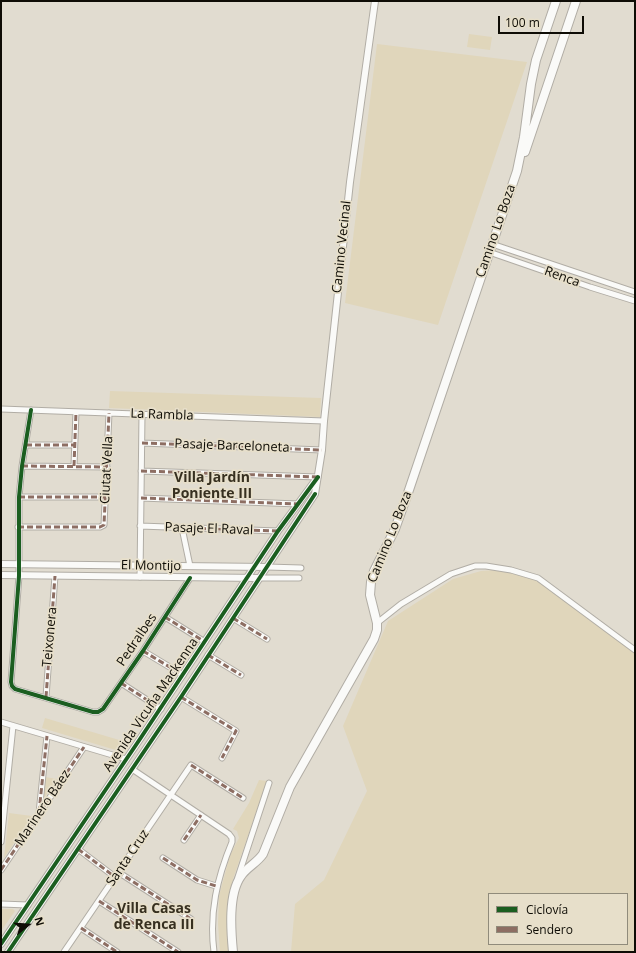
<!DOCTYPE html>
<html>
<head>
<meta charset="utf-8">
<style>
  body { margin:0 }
  #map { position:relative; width:636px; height:953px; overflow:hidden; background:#e1dcd0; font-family:"Open Sans",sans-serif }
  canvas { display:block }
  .frame { position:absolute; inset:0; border:2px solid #0e0c05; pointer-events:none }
  .legend { position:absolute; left:488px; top:893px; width:140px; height:52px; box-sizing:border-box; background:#e7dfca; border:1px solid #908b7b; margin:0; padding:5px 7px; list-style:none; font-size:12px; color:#0e0c05 }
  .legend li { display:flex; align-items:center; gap:8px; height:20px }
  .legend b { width:20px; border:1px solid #908b7b }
  .north { position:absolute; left:8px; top:905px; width:40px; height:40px; -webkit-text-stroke:3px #e7dfca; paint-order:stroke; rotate:73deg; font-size:11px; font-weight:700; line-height:16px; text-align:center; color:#0e0c05 }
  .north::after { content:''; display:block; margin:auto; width:14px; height:18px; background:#0e0c05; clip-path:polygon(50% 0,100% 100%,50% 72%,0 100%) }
  .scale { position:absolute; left:498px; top:16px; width:86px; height:18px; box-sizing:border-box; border:2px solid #0e0c05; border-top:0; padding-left:5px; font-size:12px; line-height:14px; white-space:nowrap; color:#0e0c05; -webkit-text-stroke:3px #e7dfca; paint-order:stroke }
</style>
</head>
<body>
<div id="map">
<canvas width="636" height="953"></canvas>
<div class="frame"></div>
<ul class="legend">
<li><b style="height:5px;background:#1b5e20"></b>Ciclovía</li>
<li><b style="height:5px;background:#8d6e63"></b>Sendero</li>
</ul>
<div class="north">N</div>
<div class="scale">100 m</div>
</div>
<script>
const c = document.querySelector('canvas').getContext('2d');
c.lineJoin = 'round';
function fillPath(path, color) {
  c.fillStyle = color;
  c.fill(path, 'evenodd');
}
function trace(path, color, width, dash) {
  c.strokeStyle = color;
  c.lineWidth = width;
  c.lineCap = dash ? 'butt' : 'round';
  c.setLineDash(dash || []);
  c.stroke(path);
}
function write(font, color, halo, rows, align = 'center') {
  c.font = font + ' "Open Sans",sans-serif';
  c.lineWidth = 3.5;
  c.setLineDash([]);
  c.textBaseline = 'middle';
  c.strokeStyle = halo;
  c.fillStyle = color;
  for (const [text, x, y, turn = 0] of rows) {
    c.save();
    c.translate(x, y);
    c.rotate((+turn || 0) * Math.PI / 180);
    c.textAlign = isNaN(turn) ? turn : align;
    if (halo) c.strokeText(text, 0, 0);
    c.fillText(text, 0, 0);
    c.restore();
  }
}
const green = new Path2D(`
  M 469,34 L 492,37 L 490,50 L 467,47 Z
  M 377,44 L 527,62 L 438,325 L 345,303 Z
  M 110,391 L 321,398 L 320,417 L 109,408 Z
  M 496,570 L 528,575 L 545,584 L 635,653 L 635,952 L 291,952 L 295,904 L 324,880 L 367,791 L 343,726 L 388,621 L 453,579 L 481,571 ZM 489,894 L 627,894 L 627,944 L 489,944 Z
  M 45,718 L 126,742 L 119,751 L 42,728 Z
  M 45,777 L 57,779 L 41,803 Z
  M 259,780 L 267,781 L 233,879 L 227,916 L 230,952 L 220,952 L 218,924 L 219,896 L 230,855 L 239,838 L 237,831 L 233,829 L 249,803 Z
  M 9,813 L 32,816 L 4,858 Z
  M 1,909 L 13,909 L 15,911 L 1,931 Z`);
const minor = new Path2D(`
  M 492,244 L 635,292
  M 489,252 L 590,287 L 635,301
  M 1,409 L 324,421
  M 31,410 L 22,466 L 19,497 L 19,576 L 11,682 L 12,686 L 15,689 L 93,712 L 98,712 L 103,709 L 143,651 L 190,578
  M 142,443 L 322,450
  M 26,445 L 74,445
  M 22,466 L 107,467
  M 74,466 L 76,412
  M 141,471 L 318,477
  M 19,497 L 106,497
  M 141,498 L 298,504
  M 140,526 L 278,531
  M 18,527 L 100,527 L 104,525 L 109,413
  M 182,528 L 190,566
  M 267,567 L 301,568
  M 140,577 L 142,414
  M 259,578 L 299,578
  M 165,617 L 205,642
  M 233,618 L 267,639
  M 377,623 L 401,604 L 451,574 L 475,566 L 486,566 L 511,570 L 538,578 L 635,650
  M 143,651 L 183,675
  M 208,655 L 241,675
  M 121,683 L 161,709
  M 46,697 L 55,576
  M 181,697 L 236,731 L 222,758
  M 1,722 L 126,759
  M 132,769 L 229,834 L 232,838 L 232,842 C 217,878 209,913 214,952
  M 39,813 L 47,736
  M 184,840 L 201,815
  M 1,842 L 13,726
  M 78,849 L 115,877
  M 163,858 L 197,880 L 216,886
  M 1,870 L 84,747
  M 118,872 L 191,919
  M 238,877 L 269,783
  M 99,901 L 178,952
  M 1,904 L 28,905
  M 81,928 L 117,952
  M 64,952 L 191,765 L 243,798`);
const tertiary = new Path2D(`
  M 1,564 L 267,567
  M 1,575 L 259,578
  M 1,944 L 140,739 L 278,531 L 317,478
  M 8,952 L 181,697 L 315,494 L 322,450 L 324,421 L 350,182 L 375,1`);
const primary = new Path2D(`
  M 525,152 L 576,1
  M 233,952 C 231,931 228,894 241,876 C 247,867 257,863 263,854 L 290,787 L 374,639 L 377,630 L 377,623 L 370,595 L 371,582 L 374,571 L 395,529 L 409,490 L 517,171 L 524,137 L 531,84 L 536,60 L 556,1`);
const quiet = new Path2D(`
  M 142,443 L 322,450
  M 26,445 L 74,445
  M 22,466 L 107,467
  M 74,466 L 76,412
  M 141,471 L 318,477
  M 19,497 L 106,497
  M 141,498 L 298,504
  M 18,527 L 100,527 L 104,525 L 109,413
  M 182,528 L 278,531
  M 165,617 L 205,642
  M 233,618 L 267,639
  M 143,651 L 183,675
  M 208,655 L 241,675
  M 121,683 L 161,709
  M 46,697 L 55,576
  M 181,697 L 236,731 L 222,758
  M 191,765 L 243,798
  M 39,812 L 47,736
  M 184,840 L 201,815
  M 78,849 L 115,877
  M 163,858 L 197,880 L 216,886
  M 1,870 L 84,747
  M 118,872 L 191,919
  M 99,901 L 178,952
  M 81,928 L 117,952`);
const cycleway = new Path2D(`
  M 31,410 L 22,466 L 19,497 L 19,576 L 11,682 L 12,686 L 15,689 L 93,712 L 98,712 L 103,709 L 143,651 L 190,578
  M 1,944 L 140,739 L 278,531 L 318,477
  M 8,952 L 181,697 L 315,494`);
const streetNames = [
  ["Camino Lo Boza",496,231,-71],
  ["Camino Vecinal",342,247,-84],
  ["Renca",562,277,20],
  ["La Rambla",162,415,2],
  ["Pasaje Barceloneta",232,446,2],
  ["Ciutat Vella",107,470,-87],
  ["Pasaje El Raval",209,529,2],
  ["Camino Lo Boza",390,537,-68],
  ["El Montijo",151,566,1],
  ["Teixonera",50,637,-85],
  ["Pedralbes",137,640,-56],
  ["Avenida Vicuña Mackenna",151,705,-56],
  ["Marinero Báez",43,808,-56],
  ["Santa Cruz",128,858,-56]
];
const neighbourhoodNames = [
  ["Villa Jardín",212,478],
  ["Poniente III",212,494],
  ["Villa Casas",154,909],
  ["de Renca III",154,925]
];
fillPath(green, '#e0d6bb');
trace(minor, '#b1ada5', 7);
trace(tertiary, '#b1ada5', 8);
trace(primary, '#b1ada5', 10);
trace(minor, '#fafaf8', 5);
trace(tertiary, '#fafaf8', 6);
trace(primary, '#fafaf8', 8);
trace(quiet, '#8d6e63', 3, [6, 3]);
trace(cycleway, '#1b5e20', 4);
write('13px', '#0e0c05', '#e7dfca', streetNames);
write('bold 14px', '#373020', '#e7dfca', neighbourhoodNames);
</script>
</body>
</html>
